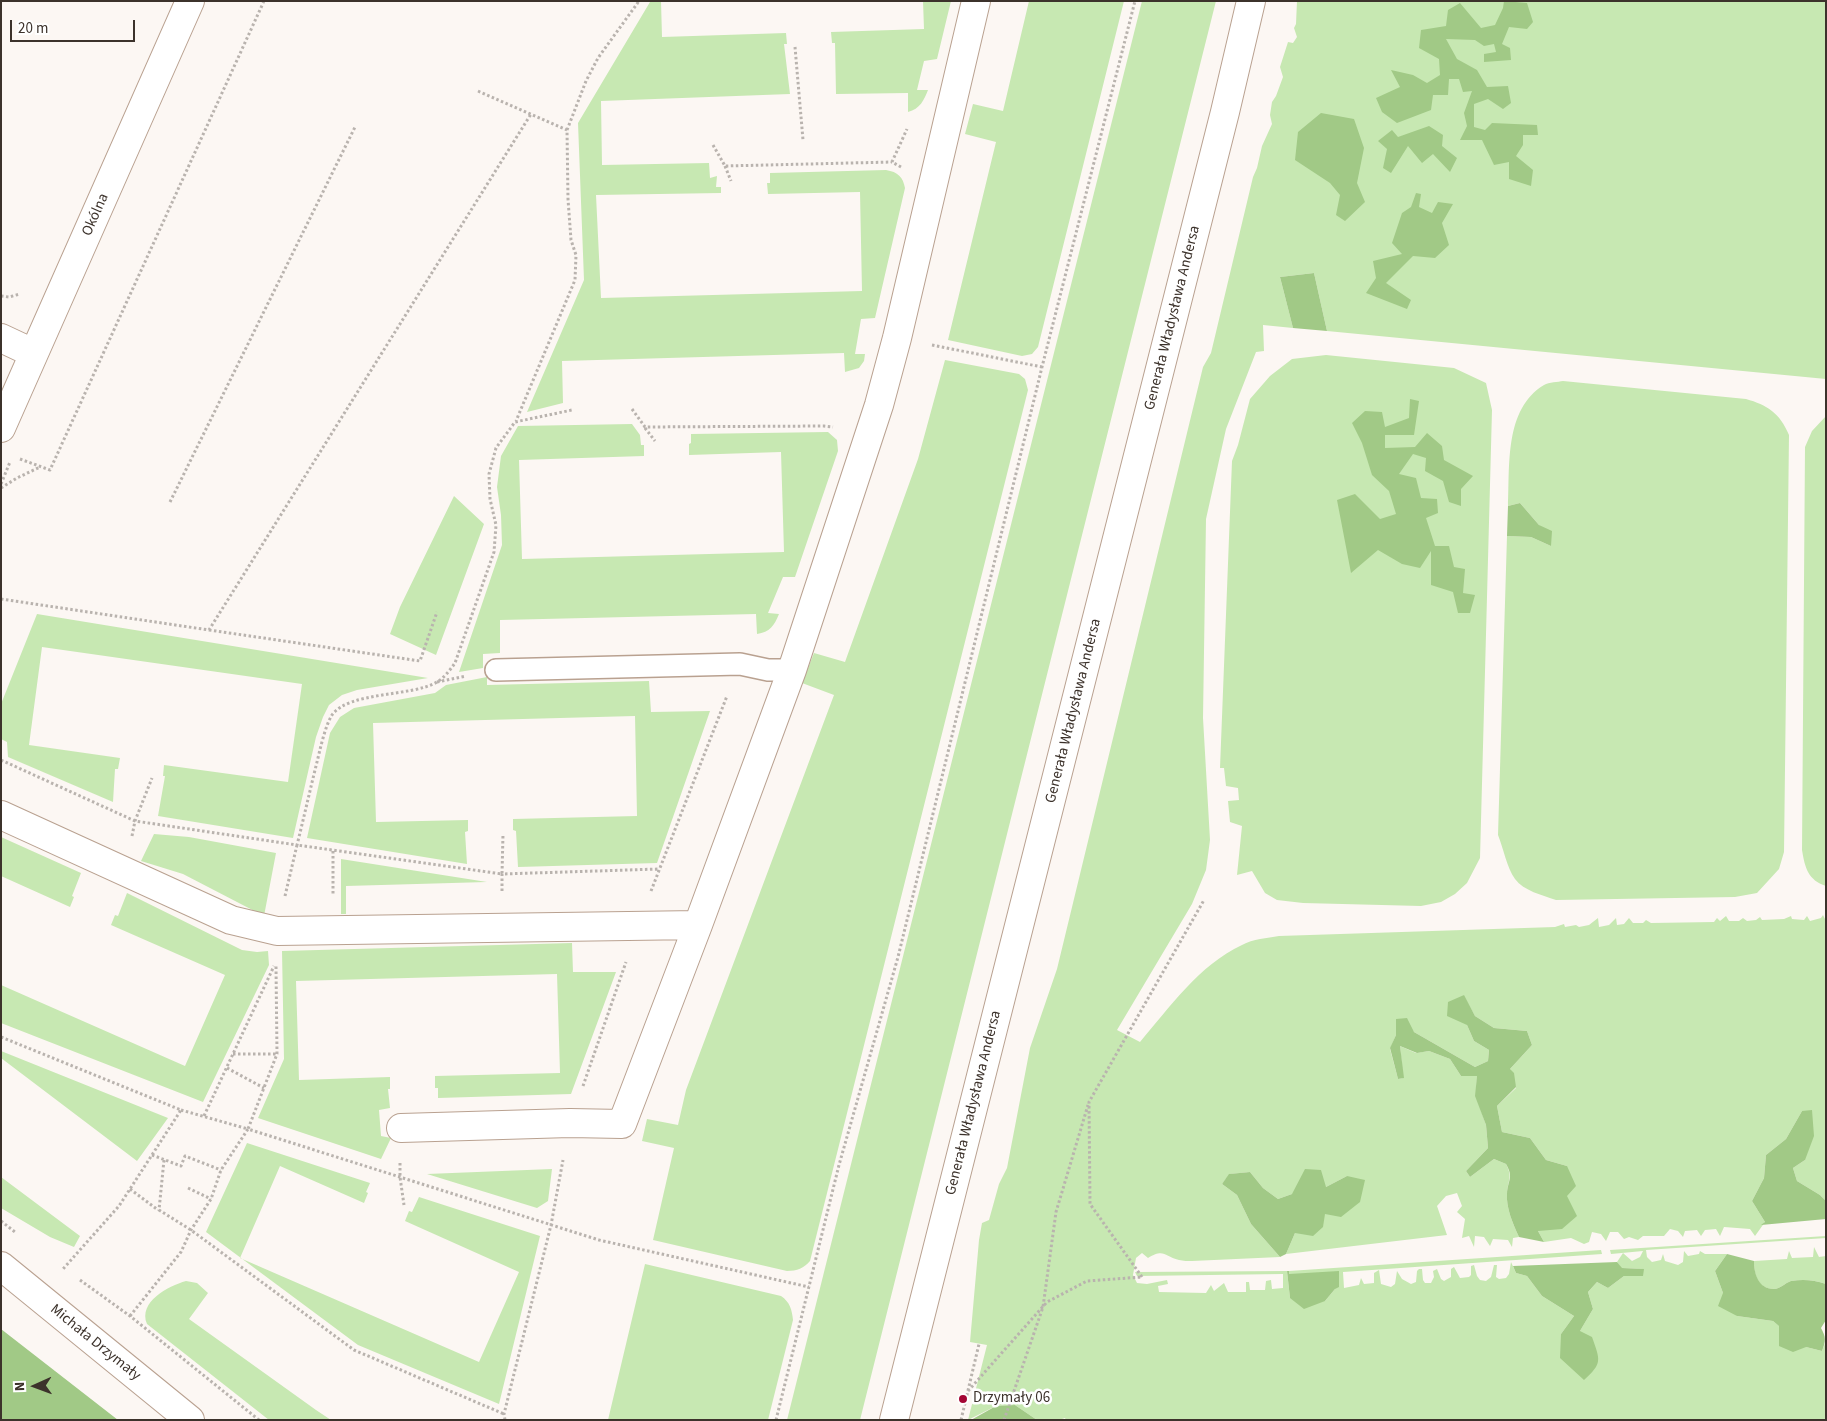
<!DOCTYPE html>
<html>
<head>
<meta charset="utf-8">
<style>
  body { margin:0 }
  #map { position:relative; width:1827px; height:1421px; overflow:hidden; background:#fcf7f3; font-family:"Source Sans 3",sans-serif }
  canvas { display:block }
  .frame { position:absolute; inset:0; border:2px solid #3c322b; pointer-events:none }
  .north { position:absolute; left:10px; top:1361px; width:50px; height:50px; -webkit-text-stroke:4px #fff; paint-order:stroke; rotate:268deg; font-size:14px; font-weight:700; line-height:20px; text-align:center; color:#3c322b }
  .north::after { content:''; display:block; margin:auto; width:18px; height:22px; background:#3c322b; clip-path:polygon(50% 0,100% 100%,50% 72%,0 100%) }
  .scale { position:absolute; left:10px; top:20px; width:125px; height:22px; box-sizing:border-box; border:2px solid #3c322b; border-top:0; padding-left:6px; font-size:15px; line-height:18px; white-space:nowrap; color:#3c322b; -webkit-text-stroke:4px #fff; paint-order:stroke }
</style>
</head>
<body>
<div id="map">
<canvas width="1827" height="1421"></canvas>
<div class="frame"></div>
<div class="north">N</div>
<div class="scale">20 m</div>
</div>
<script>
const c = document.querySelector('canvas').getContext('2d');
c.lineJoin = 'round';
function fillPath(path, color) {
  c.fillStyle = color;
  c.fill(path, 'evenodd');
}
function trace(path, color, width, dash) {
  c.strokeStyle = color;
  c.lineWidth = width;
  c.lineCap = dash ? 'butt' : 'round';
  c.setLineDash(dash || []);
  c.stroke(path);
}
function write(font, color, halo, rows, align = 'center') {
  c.font = font + ' "Source Sans 3",sans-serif';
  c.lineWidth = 5;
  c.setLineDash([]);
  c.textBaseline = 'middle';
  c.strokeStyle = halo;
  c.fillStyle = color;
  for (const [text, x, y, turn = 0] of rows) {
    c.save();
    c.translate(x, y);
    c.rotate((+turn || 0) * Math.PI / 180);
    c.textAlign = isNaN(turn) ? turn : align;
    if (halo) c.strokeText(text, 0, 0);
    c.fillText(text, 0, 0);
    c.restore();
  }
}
const green = new Path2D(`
  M 661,1 L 662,37 L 786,33 L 787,44 L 784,44 L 790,94 L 601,101 L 602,165 L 709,163 L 710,178 L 717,176 L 716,187 L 721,187 L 721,193 L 596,195 L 601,298 L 862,291 L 860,192 L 768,194 L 767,183 L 770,183 L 770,173 L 886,170 C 898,172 903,177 905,188 L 875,318 L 861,319 L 855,354 L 865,354 L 864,361 L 859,368 L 845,372 L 844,353 L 562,361 L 563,403 L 527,412 L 584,280 L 578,123 L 650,2 Z
  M 923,1 L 951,1 L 937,59 L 924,61 L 917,90 L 928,90 C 924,100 920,109 908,112 L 908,93 L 836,94 L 835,43 L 832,43 L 831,32 L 924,29 Z
  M 1029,1 L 1124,1 L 1038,347 L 1032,354 L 1022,356 L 948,340 L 996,142 L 965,134 L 973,104 L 1003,111 Z
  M 1142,1 L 1216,1 L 860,1420 L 787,1420 Z
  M 1297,1 L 1826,1 L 1826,379 L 1327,331 L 1314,273 L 1280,277 L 1293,328 L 1263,325 L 1264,351 L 1256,352 L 1226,429 L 1206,519 L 1203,718 L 1210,840 L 1206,870 L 1192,904 L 1117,1030 L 1140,1042 C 1170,1007 1199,965 1242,945 C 1253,939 1267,938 1279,936 L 1555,927 L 1564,924 L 1565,927 L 1576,925 L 1579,927 L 1589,925 L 1598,918 L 1599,927 L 1609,925 L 1616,918 L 1617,925 L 1624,924 L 1629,918 L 1633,923 L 1643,923 L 1646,920 L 1651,923 L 1714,922 L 1717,918 L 1720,921 L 1726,916 L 1729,921 L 1739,921 L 1743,918 L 1747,921 L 1756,920 L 1760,917 L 1762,920 L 1784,919 L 1791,916 L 1792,919 L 1804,920 L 1807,916 L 1810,921 L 1821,918 L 1823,915 L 1826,921 L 1826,1201 L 1820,1195 L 1797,1181 L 1793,1168 L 1805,1160 L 1802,1111 L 1786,1139 L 1766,1155 L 1764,1178 L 1752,1201 L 1765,1222 L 1755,1236 L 1750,1229 L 1724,1227 L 1720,1236 L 1716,1229 L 1705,1230 L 1701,1236 L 1697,1230 L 1685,1231 L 1683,1237 L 1678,1231 L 1670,1229 L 1664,1236 L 1643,1236 L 1638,1240 L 1629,1237 L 1624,1239 L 1618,1232 L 1610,1232 L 1606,1241 L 1601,1234 L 1592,1232 L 1589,1242 L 1584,1244 L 1571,1238 L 1544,1242 L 1538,1231 L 1567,1196 L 1567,1166 L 1546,1160 L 1530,1138 L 1502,1132 L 1497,1106 L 1516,1088 L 1510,1069 L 1532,1045 L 1527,1031 L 1494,1028 L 1475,1016 L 1463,995 L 1467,1025 L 1474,1041 L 1489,1050 L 1488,1061 L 1475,1067 L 1414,1032 L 1396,1019 L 1396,1035 L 1390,1049 L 1398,1079 L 1403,1078 L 1400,1046 L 1416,1053 L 1429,1051 L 1450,1059 L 1461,1076 L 1477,1076 L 1476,1096 L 1486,1125 L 1488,1148 L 1466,1171 L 1470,1177 L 1494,1159 L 1506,1164 C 1513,1178 1508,1179 1507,1194 C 1506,1208 1513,1224 1519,1237 L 1513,1238 L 1512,1247 L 1508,1240 L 1493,1239 L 1490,1246 L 1484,1237 L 1475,1236 L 1474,1247 L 1469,1236 L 1462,1238 L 1465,1219 L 1457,1212 L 1462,1206 L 1457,1193 L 1446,1196 L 1437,1206 L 1447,1235 L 1286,1254 L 1295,1233 L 1325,1214 L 1347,1176 L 1326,1187 L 1292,1194 L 1278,1199 L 1263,1188 L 1250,1172 L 1230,1174 L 1222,1184 L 1237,1195 L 1251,1224 L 1280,1257 L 1192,1261 C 1188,1261 1183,1261 1179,1260 C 1164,1256 1164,1248 1148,1258 L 1142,1253 L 1136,1258 L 1133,1275 L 1137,1283 L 1147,1284 L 1167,1280 L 1168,1284 L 1158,1286 L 1159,1292 L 1206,1293 L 1211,1285 L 1214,1291 L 1224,1283 L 1228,1292 L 1246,1292 L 1246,1282 L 1249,1282 L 1250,1290 L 1265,1290 L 1266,1281 L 1271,1280 L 1272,1289 L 1283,1288 L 1283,1274 L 1137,1276 L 1135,1272 L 1287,1271 L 1290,1298 L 1325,1301 L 1335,1289 L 1289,1274 L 1289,1271 L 1601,1250 L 1602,1254 L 1343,1272 L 1344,1288 L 1359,1285 L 1361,1278 L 1364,1284 L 1374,1283 L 1374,1273 L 1379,1270 L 1381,1284 L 1391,1287 L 1395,1284 L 1397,1271 L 1402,1279 L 1411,1284 L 1416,1282 L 1417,1271 L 1419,1269 L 1422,1269 L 1423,1280 L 1425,1283 L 1431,1283 L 1434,1277 L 1433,1271 L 1437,1269 L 1441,1279 L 1444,1281 L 1451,1277 L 1451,1269 L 1454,1267 L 1460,1278 L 1469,1277 L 1471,1275 L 1471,1266 L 1474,1265 L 1477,1276 L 1480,1280 L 1486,1281 L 1491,1277 L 1494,1265 L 1497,1265 L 1496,1277 L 1499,1279 L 1506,1278 L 1509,1274 L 1511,1262 L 1516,1273 L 1527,1276 L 1542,1296 L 1574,1316 L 1561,1334 L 1580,1331 L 1593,1309 L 1588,1292 L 1597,1282 L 1608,1288 L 1624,1276 L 1642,1276 L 1643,1269 L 1621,1268 L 1617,1262 L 1623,1253 L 1632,1261 L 1640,1257 L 1643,1251 L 1611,1254 L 1610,1250 L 1826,1236 L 1826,1238 L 1646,1250 L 1647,1257 L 1652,1262 L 1661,1260 L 1663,1254 L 1665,1261 L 1678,1265 L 1683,1262 L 1684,1251 L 1688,1256 L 1699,1254 L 1700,1251 L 1705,1254 L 1727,1254 L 1715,1271 L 1723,1293 L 1737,1316 L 1773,1321 L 1806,1347 L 1822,1351 L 1826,1341 L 1826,1420 L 1066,1420 L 1065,1418 L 1059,1420 L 1037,1420 L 1015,1405 L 996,1406 L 968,1420 L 987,1345 L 970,1342 L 979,1240 L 982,1223 L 989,1220 L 999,1184 L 1007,1168 L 1030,1048 L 1057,969 L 1203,367 L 1211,353 L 1253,177 L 1257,168 L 1262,146 L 1272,124 L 1270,115 L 1272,102 L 1276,96 L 1283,77 L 1280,67 L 1288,42 L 1293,43 L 1297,37 L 1294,28 L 1296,24 Z
  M 1326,355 L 1454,368 L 1486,383 L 1492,410 L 1480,858 L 1467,883 L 1455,894 L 1441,902 L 1421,906 L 1303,903 L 1277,900 L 1265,893 L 1252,871 L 1237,875 L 1242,826 L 1230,822 L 1228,801 L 1239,800 L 1238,788 L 1226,786 L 1224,768 L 1220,768 L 1232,461 L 1238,445 L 1250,399 L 1270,376 L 1292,359 Z
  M 945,360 L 1019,374 L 1025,379 L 1028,390 L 810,1261 C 804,1268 797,1271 787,1271 L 653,1240 L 674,1148 L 642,1141 L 647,1119 L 678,1125 L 686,1090 L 834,695 L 802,683 L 814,653 L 845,662 L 918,459 Z
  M 1563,381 L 1746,399 C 1767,405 1780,413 1789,435 L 1784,852 L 1779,869 L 1757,893 L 1735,897 L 1556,900 C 1542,895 1524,891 1515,879 C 1507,868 1503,847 1498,835 L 1507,536 L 1531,537 L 1551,546 L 1539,525 L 1520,503 L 1508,506 C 1510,466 1504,409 1544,385 C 1549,382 1558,382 1563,381 Z
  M 1826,416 L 1826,886 C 1808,880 1805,868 1802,850 L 1805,447 L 1812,431 Z
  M 632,424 L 640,435 L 641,445 L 644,445 L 644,456 L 519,460 L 522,559 L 784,552 L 781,452 L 689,455 L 689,444 L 691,443 L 691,434 L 828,432 L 837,440 L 838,451 L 795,577 L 783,577 L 768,613 L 779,614 C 774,626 770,632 757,634 L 756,614 L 500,620 L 500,653 L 483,654 L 483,668 L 459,672 L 502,545 L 501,515 L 497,487 L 501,456 L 518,426 Z
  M 454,496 L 484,524 L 436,655 L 390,634 L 400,607 Z
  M 37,614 L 428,678 L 357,690 L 342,695 L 329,705 L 323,717 L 316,737 L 293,838 L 158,816 L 165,776 L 163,776 L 164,765 L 288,782 L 302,684 L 42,647 L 29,745 L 120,758 L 118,769 L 115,769 L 113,802 L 8,757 L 7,742 L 1,739 L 1,704 Z
  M 487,677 L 487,685 L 649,681 L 651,712 L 710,711 L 657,863 L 518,867 L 516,831 L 513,830 L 513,819 L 637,816 L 635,716 L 373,723 L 376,822 L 468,820 L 468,831 L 465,832 L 467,864 L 307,838 L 330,733 L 340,717 L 354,708 L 435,693 L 446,685 Z
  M 154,834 L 189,837 L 276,853 L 264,916 L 183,874 L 141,861 Z
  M 1,837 L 81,873 L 72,896 L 74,897 L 70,907 L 1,876 Z
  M 341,859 L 487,882 L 346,886 L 346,914 L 341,914 Z
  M 127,893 L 242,950 L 257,952 L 268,951 L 269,965 L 203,1102 L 1,1023 L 1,985 L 185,1066 L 225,975 L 111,925 L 115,915 L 118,916 Z
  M 572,943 L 573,972 L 616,972 L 571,1094 L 438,1098 L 438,1088 L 435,1088 L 435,1076 L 560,1073 L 557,974 L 296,981 L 299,1080 L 390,1077 L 390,1089 L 388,1089 L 390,1108 L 379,1110 L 381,1136 L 391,1138 L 381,1159 L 258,1118 L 284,1059 L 282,951 Z
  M 1,1051 L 168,1118 L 137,1161 L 1,1058 Z
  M 247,1143 L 370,1183 L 366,1192 L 368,1193 L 364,1203 L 280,1166 L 240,1258 L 479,1362 L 519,1272 L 405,1221 L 409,1211 L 412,1212 L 419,1197 L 540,1236 L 499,1404 L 358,1345 L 206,1232 Z
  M 552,1169 L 548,1201 L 537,1208 L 427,1174 Z
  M 1,1177 L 80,1236 L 74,1247 L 50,1237 L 1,1208 Z
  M 1814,1247 L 1819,1257 L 1826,1256 L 1826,1284 C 1814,1280 1804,1279 1791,1281 C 1785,1283 1780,1289 1774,1289 C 1757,1289 1754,1273 1754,1261 L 1787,1259 L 1789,1251 L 1792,1258 L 1813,1257 Z
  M 645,1264 L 781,1296 C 790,1302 792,1310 793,1320 L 768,1420 L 608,1420 Z
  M 186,1281 L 197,1283 L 208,1293 L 189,1319 L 316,1410 L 331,1420 L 269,1420 L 147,1324 C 138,1302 168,1286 186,1281 Z`);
const forest = new Path2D(`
  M 1504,1 L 1527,3 L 1533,22 L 1527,29 L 1509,27 L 1502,44 L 1510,48 L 1511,60 L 1484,62 L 1484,54 L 1496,52 L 1494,44 L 1484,46 L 1475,40 L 1446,39 L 1457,59 L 1477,70 L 1487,87 L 1508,86 L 1511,103 L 1503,109 L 1488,99 L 1474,104 L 1474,127 L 1485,130 L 1492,123 L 1537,125 L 1538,135 L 1523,135 L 1523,145 L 1516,156 L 1533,170 L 1531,186 L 1509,179 L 1509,162 L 1494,165 L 1482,140 L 1460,140 L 1467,126 L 1464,113 L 1472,91 L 1463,92 L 1459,79 L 1449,79 L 1448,95 L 1433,95 L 1431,110 L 1397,123 L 1382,112 L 1376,98 L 1400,87 L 1391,70 L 1413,75 L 1427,83 L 1440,75 L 1439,59 L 1419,48 L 1421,30 L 1446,26 L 1448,10 L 1460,3 L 1481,28 L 1495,25 L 1503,8 Z
  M 1321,113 L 1354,119 L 1364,148 L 1357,183 L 1365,202 L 1345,221 L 1336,215 L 1340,195 L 1330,183 L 1295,160 L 1298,132 Z
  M 1429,126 L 1443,135 L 1442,146 L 1457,158 L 1450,172 L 1433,154 L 1422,163 L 1408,146 L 1391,173 L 1383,168 L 1387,149 L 1378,141 L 1392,130 L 1398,137 Z
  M 1416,193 L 1421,194 L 1419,207 L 1432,213 L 1438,202 L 1453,204 L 1442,223 L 1449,245 L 1435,258 L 1413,256 L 1386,283 L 1411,300 L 1407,309 L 1366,293 L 1376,278 L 1373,261 L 1402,254 L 1392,243 L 1402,213 L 1411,207 Z
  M 1314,273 L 1327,331 L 1293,328 L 1280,277 Z
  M 1410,399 L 1419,401 L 1414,435 L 1385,435 L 1385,448 L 1415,447 L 1427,433 L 1442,446 L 1444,460 L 1473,476 L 1461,489 L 1461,506 L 1449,502 L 1443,481 L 1425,471 L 1426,458 L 1413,454 L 1399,474 L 1416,478 L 1421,498 L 1437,499 L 1438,513 L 1426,518 L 1435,546 L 1449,546 L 1454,567 L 1465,569 L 1463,593 L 1475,595 L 1470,613 L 1458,613 L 1453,592 L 1431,585 L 1431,551 L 1420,568 L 1402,564 L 1378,550 L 1351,573 L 1337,500 L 1355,494 L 1380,519 L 1396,514 L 1389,491 L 1372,475 L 1362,443 L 1352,423 L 1365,411 L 1382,412 L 1385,427 L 1409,418 Z
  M 1520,503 L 1539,525 L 1552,531 L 1551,546 L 1531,537 L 1507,536 L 1508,506 Z
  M 1464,995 L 1475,1016 L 1494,1028 L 1527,1031 L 1532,1045 L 1510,1069 L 1514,1073 L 1516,1087 L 1497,1106 L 1502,1132 L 1530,1138 L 1546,1160 L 1567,1166 L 1576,1186 L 1567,1196 L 1577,1216 L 1562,1229 L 1538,1231 L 1544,1242 L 1519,1237 C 1513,1224 1506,1208 1507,1194 C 1508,1179 1514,1178 1506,1164 L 1494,1159 L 1470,1177 L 1466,1171 L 1488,1148 L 1486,1125 L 1475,1096 L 1477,1076 L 1461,1076 L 1450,1059 L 1429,1051 L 1417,1053 L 1400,1046 L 1404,1078 L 1398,1079 L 1390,1048 L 1396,1035 L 1396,1019 L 1407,1018 L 1414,1032 L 1475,1067 L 1488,1061 L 1489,1050 L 1474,1041 L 1467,1025 L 1447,1016 L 1448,1002 Z
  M 1812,1110 L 1814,1136 L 1805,1160 L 1793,1168 L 1797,1181 L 1820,1195 L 1826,1201 L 1826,1219 L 1761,1225 L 1765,1222 L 1752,1201 L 1764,1178 L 1766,1155 L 1786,1139 L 1802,1111 Z
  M 1305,1169 L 1321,1170 L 1326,1187 L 1347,1176 L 1365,1180 L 1360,1202 L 1341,1217 L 1325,1214 L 1323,1227 L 1313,1236 L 1295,1233 L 1286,1254 L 1280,1257 L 1251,1224 L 1237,1195 L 1222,1184 L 1229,1174 L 1250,1172 L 1263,1188 L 1278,1199 L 1292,1194 Z
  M 1727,1254 L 1754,1261 C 1754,1273 1758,1289 1774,1289 C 1780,1289 1785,1283 1791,1281 C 1804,1279 1814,1280 1826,1284 L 1826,1320 L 1821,1328 C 1826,1337 1826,1341 1822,1351 L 1806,1347 L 1793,1352 L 1779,1346 L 1779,1326 L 1773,1321 L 1737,1316 L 1718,1306 L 1723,1293 L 1715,1271 Z
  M 1617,1262 L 1622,1268 L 1644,1269 L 1643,1276 L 1624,1276 L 1608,1288 L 1597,1282 L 1588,1292 L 1593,1309 L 1580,1331 L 1592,1337 C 1600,1360 1603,1363 1584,1380 L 1560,1358 L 1561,1334 L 1574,1316 L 1542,1296 L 1527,1276 L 1516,1273 L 1513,1266 Z
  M 1287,1271 L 1289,1271 L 1289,1274 L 1339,1271 L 1339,1287 L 1335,1289 L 1325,1301 L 1304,1309 L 1290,1298 Z
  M 1,1329 L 118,1420 L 1,1420 Z
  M 1015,1405 L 1037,1420 L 971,1420 L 996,1406 Z`);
const path = new Path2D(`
  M 795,47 L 803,140
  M 478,91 L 567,130 L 568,199 L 571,240 L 576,255 L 575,280 L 516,421
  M 567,130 L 586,81 L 598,58 L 639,1
  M 713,145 L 725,166 L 892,162
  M 725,166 L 731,181
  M 901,167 L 892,162 L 907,129
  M 1,296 L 9,297 L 20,294
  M 932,345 L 1042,367
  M 632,409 L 645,427 L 824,426 L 833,427
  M 645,428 L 655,441
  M 20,459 L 50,470 L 264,1
  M 1,484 L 10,462
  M 1,488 L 17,478 L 40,467
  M 170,502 L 355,127
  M 1,599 L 209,630 L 531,114
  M 209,630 L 420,661 L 437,612
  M 437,682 L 466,676
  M 1,760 L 135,821 L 297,845 C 304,817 310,790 317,762 C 320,750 325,726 332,715 C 349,691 412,697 437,682 C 444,678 450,670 455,663 L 494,552 L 496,525 L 490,499 L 489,474 L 496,448 L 515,422 L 572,410
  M 132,836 L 135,821 L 152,778
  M 333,851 L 333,895
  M 502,891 L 502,874 L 659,869
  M 651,891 L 727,696
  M 285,896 L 297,845 L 502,874 L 503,834
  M 1,1037 L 181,1110 L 119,1206 L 63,1269
  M 233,1054 L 277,1054
  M 227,1068 L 264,1088
  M 583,1086 L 626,962
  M 181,1110 L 248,1129 L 277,1054 L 276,966
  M 204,1116 L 274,966
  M 152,1155 L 181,1166 L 185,1156 L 221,1170
  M 164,1160 L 159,1210 L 191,1230 L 354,1350 L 504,1414
  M 400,1163 L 400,1177 L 404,1205
  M 188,1188 L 211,1199
  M 130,1189 L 158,1210
  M 1,1221 L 15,1232
  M 1142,1277 L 1090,1204 L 1089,1102 L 1204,900
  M 80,1280 L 130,1316 L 259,1420
  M 130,1316 L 181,1252 L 191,1230 L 211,1199 L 221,1170 L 248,1129 L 599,1240 L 809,1287
  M 968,1391 L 1047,1302 L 1087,1281 L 1142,1277
  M 505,1420 L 504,1414 L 551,1225 L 563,1160
  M 776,1420 L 839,1165 L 898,957 L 1042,367 L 1135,1
  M 961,1420 L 979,1344
  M 1004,1420 L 1043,1307 L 1056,1212 L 1088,1105`);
const service = new Path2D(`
  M 496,670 L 740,664 L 768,670 L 792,670`);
const minor = new Path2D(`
  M 1,338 L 33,353
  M 1,428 L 190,1
  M 1,815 L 231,920 L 277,931 L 698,925
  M 401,1128 L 570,1123 L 622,1124 L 698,925 L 792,670 L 879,405 L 897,338 L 976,1
  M 1,1266 L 190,1420`);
const secondary = new Path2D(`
  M 894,1420 L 1225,112 L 1251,1`);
const markers = [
  [963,1399,5,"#a40634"]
];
const streetNames = [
  ["Okólna",96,215,-66],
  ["Generała Władysława Andersa",1173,318,-76],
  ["Generała Władysława Andersa",1074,711,-76],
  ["Generała Władysława Andersa",974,1103,-76],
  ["Michała Drzymały",95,1343,39]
];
const poiNames = [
  ["Drzymały 06",973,1399]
];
fillPath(green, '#c7e8b2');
fillPath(forest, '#a1c986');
trace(service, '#b9a190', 24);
trace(minor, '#b9a190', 30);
trace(secondary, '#b9a190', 30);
trace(path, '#b9b3ae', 3, [2.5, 2.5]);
trace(service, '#fff', 21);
trace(minor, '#fff', 28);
trace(secondary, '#fff', 28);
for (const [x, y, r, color] of markers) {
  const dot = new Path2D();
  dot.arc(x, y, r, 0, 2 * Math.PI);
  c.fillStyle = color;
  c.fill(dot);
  trace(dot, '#fff', 2);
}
write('15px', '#3c322b', '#fff', streetNames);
write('15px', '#3c322b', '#fff', poiNames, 'left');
</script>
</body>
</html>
